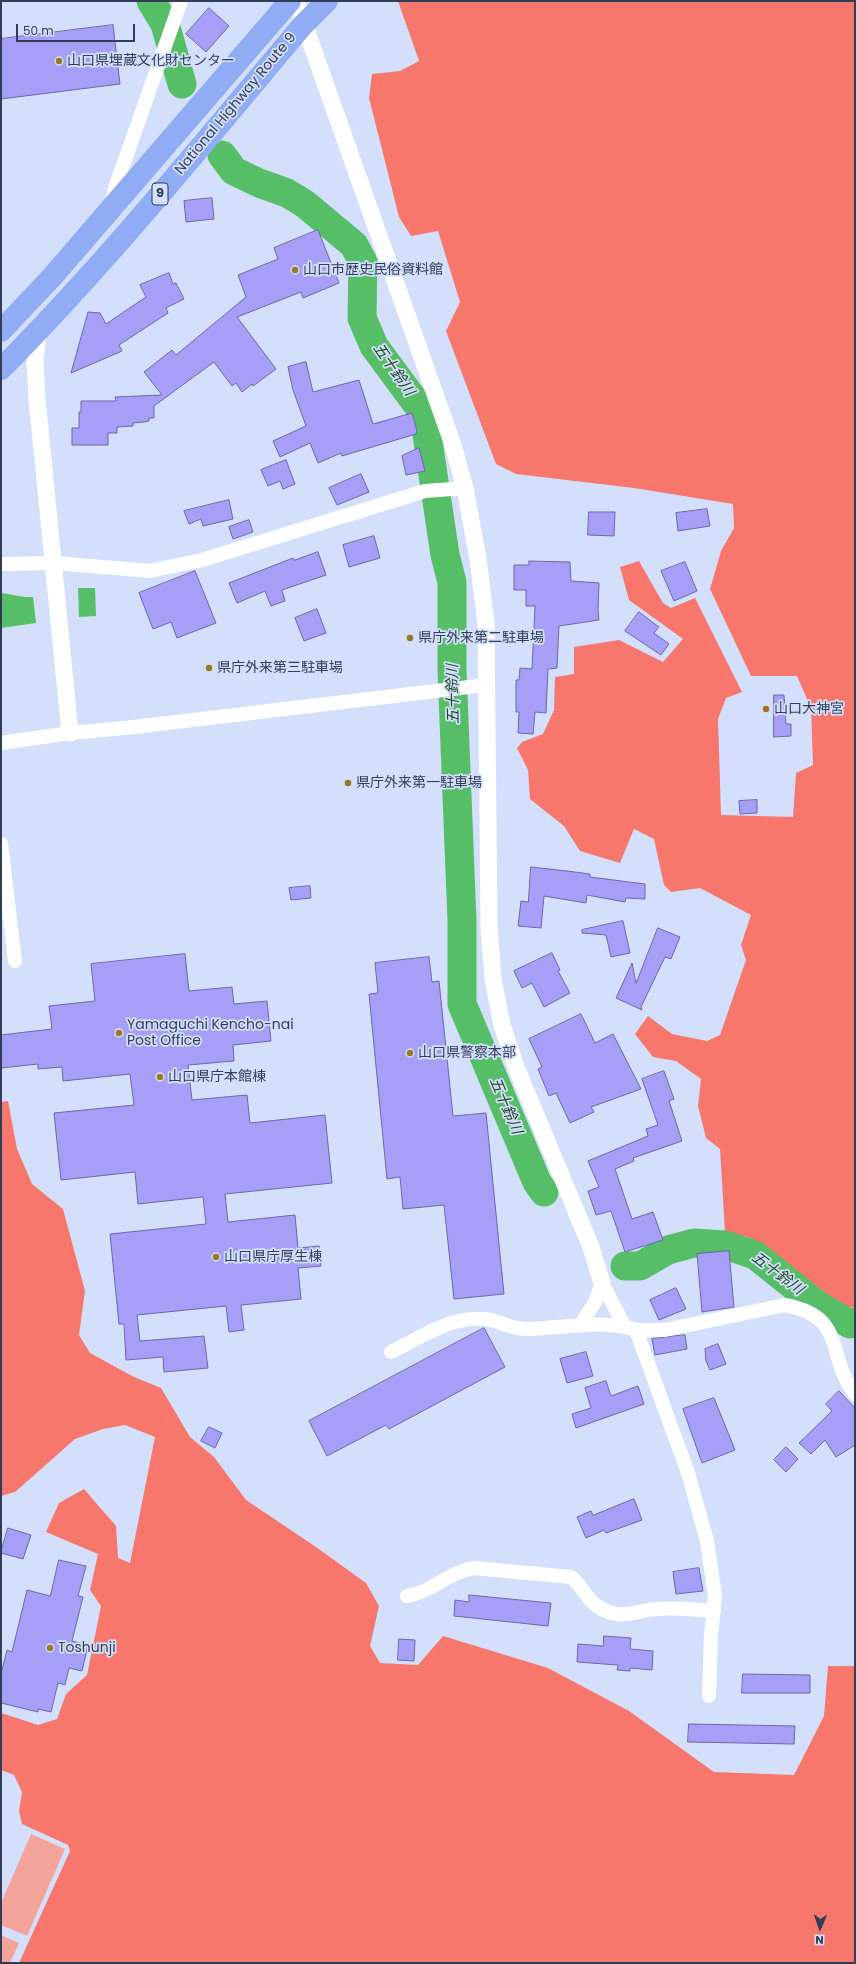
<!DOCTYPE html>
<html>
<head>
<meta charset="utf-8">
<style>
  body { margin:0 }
  #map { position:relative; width:856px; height:1964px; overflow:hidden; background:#d4e0fb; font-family:Poppins,sans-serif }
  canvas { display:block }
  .frame { position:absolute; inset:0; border:2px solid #313c56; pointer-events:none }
  .north { position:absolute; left:800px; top:1908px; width:40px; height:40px; -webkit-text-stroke:3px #d4e0fb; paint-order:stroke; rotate:182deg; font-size:11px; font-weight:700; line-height:16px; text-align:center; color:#313c56 }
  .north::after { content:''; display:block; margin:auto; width:14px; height:18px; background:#313c56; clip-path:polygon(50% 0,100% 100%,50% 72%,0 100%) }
  .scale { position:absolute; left:16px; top:24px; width:119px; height:18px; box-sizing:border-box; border:2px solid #313c56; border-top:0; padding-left:5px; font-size:12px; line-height:14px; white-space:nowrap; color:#313c56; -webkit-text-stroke:3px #d4e0fb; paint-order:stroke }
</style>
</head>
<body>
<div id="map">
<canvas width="856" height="1964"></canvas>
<div class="frame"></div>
<div class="north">N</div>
<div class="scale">50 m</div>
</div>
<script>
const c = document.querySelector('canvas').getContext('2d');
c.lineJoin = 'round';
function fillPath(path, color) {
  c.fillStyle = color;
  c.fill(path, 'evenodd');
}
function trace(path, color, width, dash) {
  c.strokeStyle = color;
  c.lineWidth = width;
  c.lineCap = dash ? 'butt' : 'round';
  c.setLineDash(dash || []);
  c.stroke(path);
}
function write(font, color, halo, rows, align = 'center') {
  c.font = font + ' Poppins,"Noto Sans JP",sans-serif';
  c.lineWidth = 3.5;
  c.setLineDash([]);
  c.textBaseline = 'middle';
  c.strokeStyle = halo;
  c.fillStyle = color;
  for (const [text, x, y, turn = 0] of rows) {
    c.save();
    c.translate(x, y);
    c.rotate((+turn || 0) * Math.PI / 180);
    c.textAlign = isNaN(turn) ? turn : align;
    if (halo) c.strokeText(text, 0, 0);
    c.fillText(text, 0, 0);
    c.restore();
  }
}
const green = new Path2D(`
  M 31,1834 L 65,1849 L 27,1936 L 1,1925 L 1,1903 Z
  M 1,1935 L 19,1943 L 10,1963 L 1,1963 Z`);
const forest = new Path2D(`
  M 398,1 L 855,1 L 855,1308 L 838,1305 L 777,1256 L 748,1237 L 725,1232 L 720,1149 L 706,1138 L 698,1106 L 701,1079 L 676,1061 L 653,1057 L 635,1034 L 648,1016 L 672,1034 L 707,1041 L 720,1035 L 746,960 L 741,945 L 751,915 L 700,888 L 671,892 L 664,885 L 654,839 L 634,829 L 620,863 L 580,851 L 564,826 L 530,799 L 528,770 L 517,748 L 522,742 L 543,734 L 554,710 L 555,677 L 574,674 L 574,647 L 619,640 L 663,662 L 683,639 L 629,600 L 620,567 L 639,561 L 663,603 L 671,608 L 695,598 L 742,692 L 726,698 L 718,719 L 721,815 L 793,817 L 796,773 L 813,765 L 811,708 L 797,676 L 751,676 L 710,589 L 721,551 L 734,528 L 733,504 L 634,488 L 516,474 L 496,464 L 446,331 L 460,302 L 438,231 L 411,236 L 399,217 L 369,98 L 372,74 L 400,71 L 419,61 Z
  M 8,1101 L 17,1149 L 32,1184 L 63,1209 L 85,1291 L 79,1335 L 90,1353 L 134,1377 L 161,1388 L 190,1437 L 214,1457 L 246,1500 L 316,1547 L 366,1583 L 379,1606 L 370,1646 L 380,1663 L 418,1665 L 443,1636 L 548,1668 L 629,1711 L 714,1772 L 794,1775 L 824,1716 L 828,1666 L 855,1666 L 855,1963 L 19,1963 L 70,1851 L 68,1845 L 22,1824 L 19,1811 L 22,1792 L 14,1775 L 1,1770 L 1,1713 L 38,1725 L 57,1719 L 66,1694 L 87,1675 L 101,1606 L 90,1590 L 98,1554 L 46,1532 L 59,1503 L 84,1489 L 116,1526 L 118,1558 L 130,1563 L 155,1437 L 125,1425 L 103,1429 L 75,1439 L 15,1492 L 1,1496 L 1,1102 Z`);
const water = new Path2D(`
  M 78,588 L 95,588 L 96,616 L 79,617 Z
  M 1,593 C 12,594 23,598 33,597 L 36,623 L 1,628 Z`);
const river = new Path2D(`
  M 151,1 L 165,24 L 182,84
  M 222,155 L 234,171 L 259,183 L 287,193 L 305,204 L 354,245 L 363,262 L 362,318 L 374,346 L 419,407 L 425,421 L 445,555 L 452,582 L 452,670 L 462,921 L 462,1004 L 537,1182 L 544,1192
  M 625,1266 L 640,1266 L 668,1250 L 694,1243 L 725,1245 L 755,1255 L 819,1306 L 850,1324 L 855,1322`);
const building = new Path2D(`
  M 209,8 L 229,26 L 206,52 L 186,34 Z
  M 113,25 L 120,84 L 1,99 L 1,39 Z
  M 212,198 L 214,219 L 186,222 L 184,201 Z
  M 318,230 L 339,283 L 303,298 L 301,292 L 237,317 L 276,369 L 253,386 L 252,384 L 242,392 L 236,383 L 232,386 L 214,362 L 154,406 L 154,418 L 149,418 L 149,421 L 144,422 L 133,423 L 133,426 L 117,427 L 117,433 L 108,433 L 108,445 L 72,445 L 72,428 L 79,428 L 79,412 L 81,412 L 81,401 L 116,401 L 115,397 L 162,395 L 144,372 L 172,350 L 176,355 L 246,297 L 238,275 L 278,259 L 274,248 Z
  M 169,273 L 173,284 L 176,283 L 184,299 L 166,308 L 168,313 L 119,345 L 122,351 L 71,373 L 88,312 L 100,313 L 106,324 L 146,297 L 140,285 Z
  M 306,362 L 313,392 L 359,380 L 373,424 L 412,413 L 417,431 L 416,434 L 342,456 L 341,453 L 318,463 L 310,443 L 280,457 L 273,441 L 306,426 L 293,390 L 288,367 Z
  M 419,448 L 425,471 L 406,475 L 402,456 Z
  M 286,460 L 295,484 L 283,489 L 280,481 L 268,486 L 261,470 Z
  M 361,474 L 369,492 L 337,505 L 329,488 Z
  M 229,500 L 233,519 L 203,526 L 201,519 L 189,524 L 184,511 Z
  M 707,509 L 710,526 L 678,531 L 676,513 Z
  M 589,512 L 615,512 L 614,536 L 588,535 Z
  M 249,520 L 253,532 L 233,539 L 229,527 Z
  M 374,536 L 380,558 L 349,567 L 343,545 Z
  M 318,552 L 326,575 L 282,590 L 285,601 L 271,606 L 265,591 L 237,603 L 229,583 L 293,558 L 294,560 Z
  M 529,561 L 570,562 L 571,581 L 599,583 L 598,610 L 599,620 L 559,626 L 557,668 L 548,669 L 546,713 L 535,712 L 533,734 L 518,733 L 519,712 L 516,712 L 516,680 L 519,680 L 520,668 L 532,669 L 535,606 L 526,606 L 526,590 L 514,590 L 514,565 L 529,565 Z
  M 685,562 L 697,591 L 674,601 L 661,571 Z
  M 195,571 L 216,623 L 177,638 L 171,622 L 153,629 L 139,593 Z
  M 317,609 L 326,633 L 304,641 L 295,618 Z
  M 639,612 L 659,627 L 654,633 L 669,644 L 661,655 L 625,631 Z
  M 774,695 L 784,695 L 786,724 L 791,724 L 791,736 L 774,737 Z
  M 757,800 L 757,813 L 740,814 L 739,801 Z
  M 531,867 L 567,871 L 590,874 L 590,877 L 645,884 L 645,899 L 626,898 L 625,902 L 587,895 L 586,903 L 544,896 L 541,928 L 518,926 L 521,901 L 528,902 Z
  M 310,886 L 311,898 L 291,900 L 289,888 Z
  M 623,921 L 630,953 L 611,957 L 606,935 L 582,933 L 582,930 Z
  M 658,928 L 680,937 L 671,959 L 665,957 L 641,1007 L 642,1010 L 616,998 L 632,963 L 636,983 Z
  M 552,953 L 560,970 L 558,971 L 570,993 L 544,1007 L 532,983 L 522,988 L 514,971 Z
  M 185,954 L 189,991 L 232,987 L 234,1004 L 267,1001 L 271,1041 L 233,1045 L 234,1061 L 188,1065 L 192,1100 L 247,1095 L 250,1123 L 325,1115 L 332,1183 L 225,1194 L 228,1222 L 295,1215 L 298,1248 L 319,1246 L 321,1266 L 298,1268 L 301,1299 L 241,1305 L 244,1330 L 229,1332 L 226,1306 L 137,1315 L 140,1341 L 204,1336 L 208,1368 L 164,1372 L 163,1357 L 126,1360 L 124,1324 L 119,1324 L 110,1234 L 206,1224 L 203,1197 L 138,1204 L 135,1172 L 61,1180 L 54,1113 L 134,1105 L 130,1074 L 63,1081 L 62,1067 L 38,1069 L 38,1064 L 1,1068 L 1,1035 L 52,1029 L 49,1006 L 95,1001 L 91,964 Z
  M 429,957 L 432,982 L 439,981 L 453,1116 L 486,1113 L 504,1294 L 454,1299 L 444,1205 L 403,1209 L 400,1177 L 387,1179 L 369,994 L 378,993 L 375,963 Z
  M 581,1014 L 595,1043 L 613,1034 L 641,1089 L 591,1107 L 594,1112 L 570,1123 L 556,1093 L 549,1096 L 538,1069 L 542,1067 L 529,1039 Z
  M 664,1071 L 674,1099 L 669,1101 L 682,1141 L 633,1158 L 634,1161 L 615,1169 L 632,1219 L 653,1212 L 663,1240 L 625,1252 L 611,1211 L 596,1215 L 588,1191 L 599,1187 L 588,1161 L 648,1136 L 646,1129 L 658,1125 L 642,1079 Z
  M 729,1251 L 734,1307 L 702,1312 L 697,1254 Z
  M 676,1288 L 686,1309 L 659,1320 L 650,1300 Z
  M 484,1328 L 505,1367 L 389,1429 L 386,1425 L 327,1456 L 309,1421 Z
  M 685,1335 L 687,1349 L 655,1355 L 652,1339 Z
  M 718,1344 L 726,1364 L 710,1370 L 706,1361 L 705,1349 Z
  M 586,1352 L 593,1376 L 567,1383 L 560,1359 Z
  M 606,1381 L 611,1396 L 638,1386 L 644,1404 L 576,1428 L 572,1414 L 591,1408 L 585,1388 Z
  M 839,1391 L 855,1408 L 855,1445 L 836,1457 L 825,1440 L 811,1454 L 799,1443 L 832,1411 L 826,1404 Z
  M 714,1398 L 735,1450 L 702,1463 L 683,1409 Z
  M 209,1427 L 222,1433 L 215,1448 L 201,1441 Z
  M 786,1447 L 798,1459 L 786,1472 L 774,1460 Z
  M 634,1499 L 642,1520 L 606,1533 L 604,1530 L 586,1538 L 577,1517 L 591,1511 L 593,1515 Z
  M 8,1528 L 31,1535 L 23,1559 L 1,1553 Z
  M 59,1560 L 86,1566 L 78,1596 L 83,1597 L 72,1641 L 88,1645 L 82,1671 L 69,1668 L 65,1685 L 58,1683 L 51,1712 L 38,1709 L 38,1712 L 1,1703 L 1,1674 L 7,1650 L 12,1652 L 27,1590 L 50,1596 Z
  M 699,1568 L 703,1591 L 676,1594 L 673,1572 Z
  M 469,1595 L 551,1603 L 548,1626 L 454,1616 L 455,1600 L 469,1602 Z
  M 604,1636 L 631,1638 L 630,1649 L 653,1651 L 652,1670 L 630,1668 L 630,1671 L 617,1670 L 618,1665 L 577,1662 L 578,1644 L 603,1646 Z
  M 399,1639 L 415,1640 L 414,1661 L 398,1660 Z
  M 743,1674 L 810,1675 L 810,1693 L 742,1693 Z
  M 689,1724 L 795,1726 L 794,1744 L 688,1742 Z`);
const minor = new Path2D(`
  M 111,205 L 115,188 L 181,1
  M 1,564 L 54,563 L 150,571 L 202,560 L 425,491 L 465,488
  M 1,743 L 70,733 L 134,727 L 486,685
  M 1,844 L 15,961
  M 581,1324 L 595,1302 L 602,1283 L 625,1327 L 636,1330 L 665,1330 L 785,1305 C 848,1317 825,1355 855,1394
  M 636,1330 L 688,1473 L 707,1541 L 715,1596 L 711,1635 L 709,1696
  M 391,1352 C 420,1338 450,1316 484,1319 C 499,1320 513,1330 528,1329 C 562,1328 592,1321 625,1327
  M 407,1596 C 433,1592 448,1572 474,1568 L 571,1577 C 582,1585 587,1600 597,1606 C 622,1622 631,1611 656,1609 C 675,1607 695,1610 714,1611`);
const tertiary = new Path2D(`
  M 296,1 L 453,445 L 465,488 L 478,559 L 486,623 L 489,927 L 493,979 L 502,1025 L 516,1067 L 591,1247 L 602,1283
  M 38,332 L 35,363 L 37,399 L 70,733`);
const trunk = new Path2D(`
  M 1,331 L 52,277 L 290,1
  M 1,369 C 108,261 205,141 303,25 L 327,1`);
const markers = [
  [59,61,4,"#9a7923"],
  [295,270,4,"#9a7923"],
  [410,638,4,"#9a7923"],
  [209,668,4,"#9a7923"],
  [766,709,4,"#9a7923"],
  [348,783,4,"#9a7923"],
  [119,1033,4,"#9a7923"],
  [410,1053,4,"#9a7923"],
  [160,1077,4,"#9a7923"],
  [216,1257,4,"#9a7923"],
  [50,1648,4,"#9a7923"]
];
const shields = [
  [160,194,16]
];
const shieldNames = [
  ["9",160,194]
];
const poiNames = [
  ["山口県埋蔵文化財センター",67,61],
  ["山口市歴史民俗資料館",303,270],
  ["県庁外来第二駐車場",418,638],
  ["県庁外来第三駐車場",217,668],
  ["山口大神宮",774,709],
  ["県庁外来第一駐車場",356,783],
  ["Yamaguchi Kencho-nai",127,1025],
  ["Post Office",127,1041],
  ["山口県警察本部",418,1053],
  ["山口県庁本館棟",168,1077],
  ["山口県庁厚生棟",224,1257],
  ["Toshunji",58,1648]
];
const streetNames = [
  ["National Highway Route 9",236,104,-50]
];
const waterNames = [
  ["五十鈴川",393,370,55],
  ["五十鈴川",454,694,-91],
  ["五十鈴川",505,1106,67],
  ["五十鈴川",777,1274,37]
];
fillPath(green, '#f3a39a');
fillPath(forest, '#f7776c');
fillPath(water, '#55be66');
trace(river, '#55be66', 29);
fillPath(building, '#a69ef7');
trace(building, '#6c67a5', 1);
trace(minor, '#fff', 14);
trace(tertiary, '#fff', 17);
trace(trunk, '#90acf4', 22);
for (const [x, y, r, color] of markers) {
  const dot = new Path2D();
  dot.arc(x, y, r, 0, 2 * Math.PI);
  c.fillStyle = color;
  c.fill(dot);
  trace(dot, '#d4e0fb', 1.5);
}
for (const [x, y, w] of shields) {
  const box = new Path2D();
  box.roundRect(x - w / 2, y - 11, w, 22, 3);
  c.fillStyle = '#d4e0fb';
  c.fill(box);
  trace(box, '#313c56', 1);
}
write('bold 13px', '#313c56', null, shieldNames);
write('14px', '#313c56', '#d4e0fb', poiNames, 'left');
write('14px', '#313c56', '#d4e0fb', streetNames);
write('italic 15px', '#1b4522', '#d4e0fb', waterNames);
</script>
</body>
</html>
